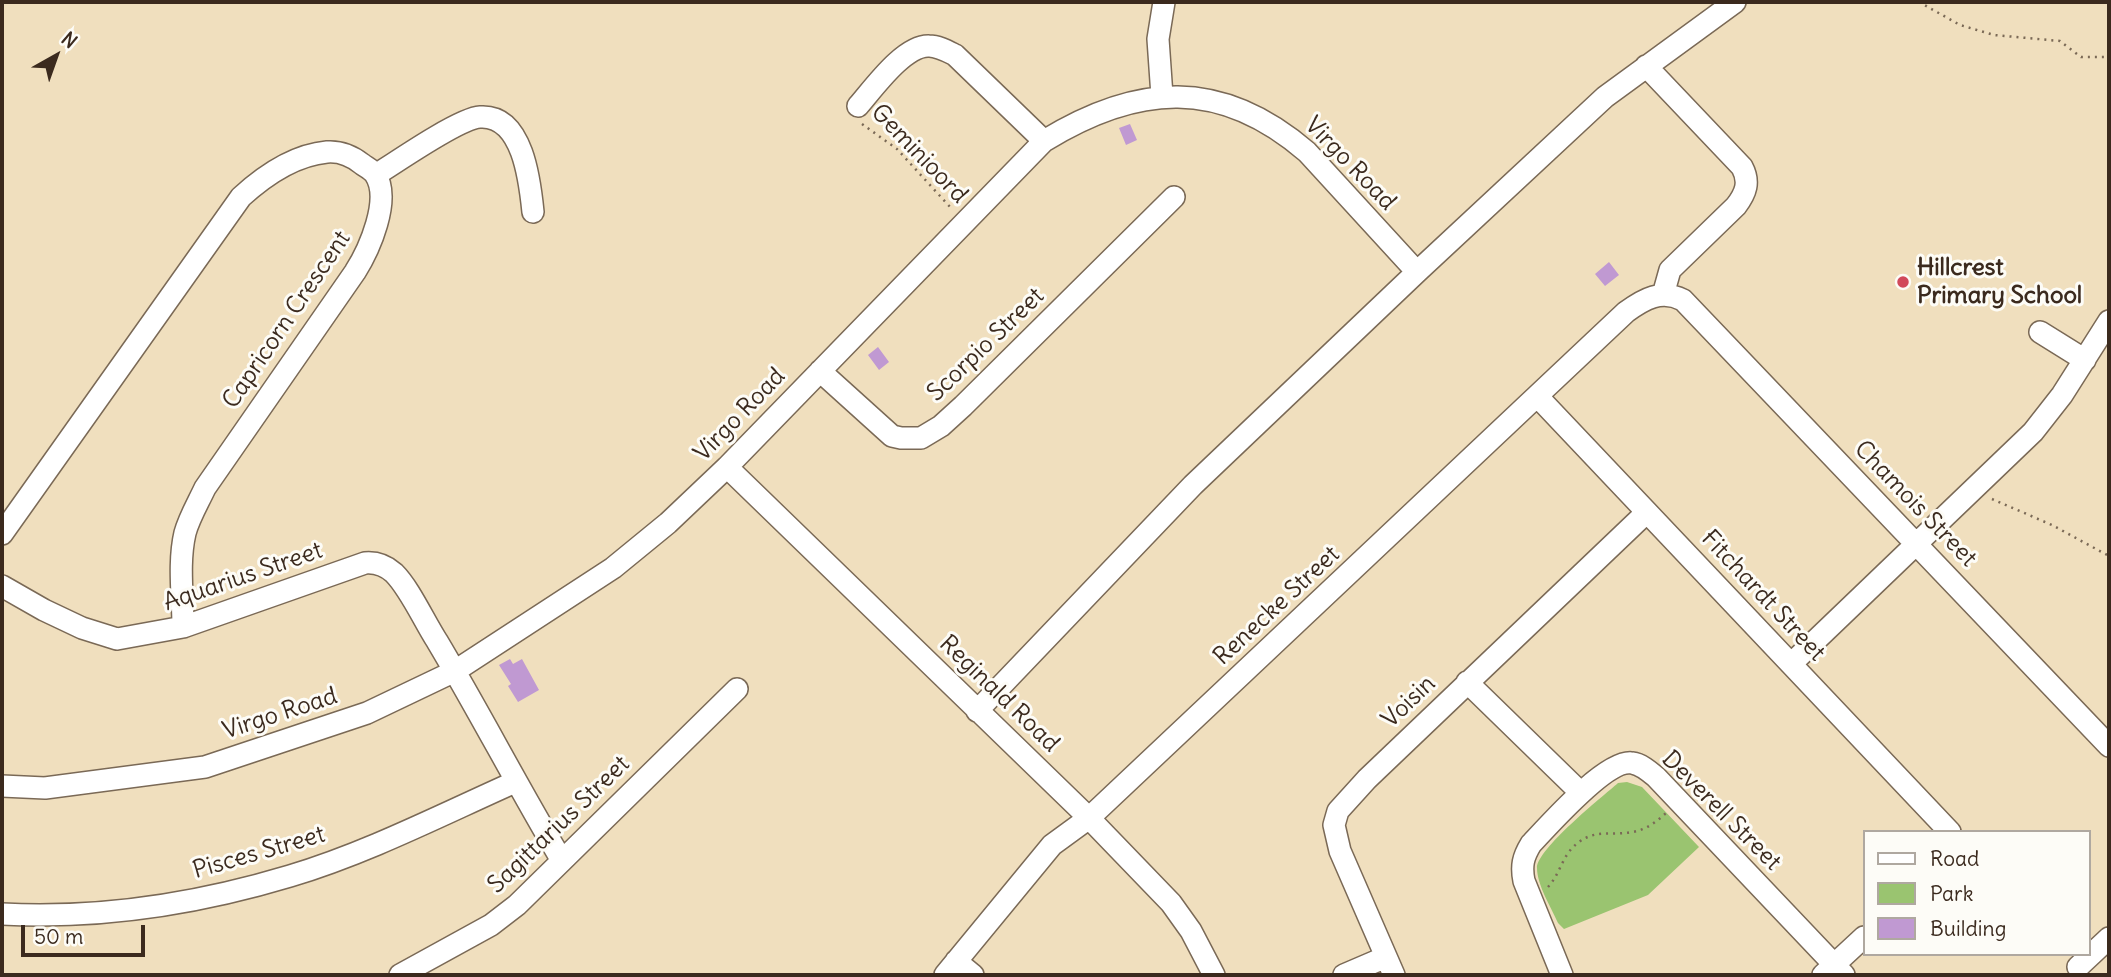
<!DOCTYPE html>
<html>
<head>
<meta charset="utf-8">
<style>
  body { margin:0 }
  #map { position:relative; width:2111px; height:977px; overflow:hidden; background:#f0dfbe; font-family:Delius,sans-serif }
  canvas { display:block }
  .frame { position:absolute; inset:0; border:4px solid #3b2a1e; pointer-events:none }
  .legend { position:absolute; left:1863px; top:830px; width:228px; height:126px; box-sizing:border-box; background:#fdfcf7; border:2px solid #afa8a0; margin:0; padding:9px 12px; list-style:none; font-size:21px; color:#3b2a1e }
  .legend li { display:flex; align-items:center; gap:14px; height:35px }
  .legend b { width:35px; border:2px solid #afa8a0 }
  .north { position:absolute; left:21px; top:21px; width:70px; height:70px; -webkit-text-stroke:5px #fdfcf7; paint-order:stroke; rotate:40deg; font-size:19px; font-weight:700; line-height:28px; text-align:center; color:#3b2a1e }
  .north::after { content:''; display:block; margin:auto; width:24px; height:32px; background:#3b2a1e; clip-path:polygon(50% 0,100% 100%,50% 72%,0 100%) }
  .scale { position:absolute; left:21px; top:925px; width:124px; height:32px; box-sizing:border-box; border:4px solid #3b2a1e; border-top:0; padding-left:9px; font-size:21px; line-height:24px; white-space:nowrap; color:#3b2a1e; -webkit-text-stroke:5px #fdfcf7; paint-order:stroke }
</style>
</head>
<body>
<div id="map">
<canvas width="2111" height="977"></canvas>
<div class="frame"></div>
<ul class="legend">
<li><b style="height:9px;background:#fff"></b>Road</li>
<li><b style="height:19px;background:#9ac470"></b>Park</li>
<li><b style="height:19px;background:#c099d2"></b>Building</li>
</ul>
<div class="north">N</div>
<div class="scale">50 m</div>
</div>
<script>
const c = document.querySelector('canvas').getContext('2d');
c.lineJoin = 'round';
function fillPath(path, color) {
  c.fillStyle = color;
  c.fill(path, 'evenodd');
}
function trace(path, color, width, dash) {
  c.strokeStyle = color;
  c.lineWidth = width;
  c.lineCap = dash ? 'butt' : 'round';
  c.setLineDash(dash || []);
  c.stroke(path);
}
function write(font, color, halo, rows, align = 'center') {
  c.font = font + ' Delius,sans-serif';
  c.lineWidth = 6;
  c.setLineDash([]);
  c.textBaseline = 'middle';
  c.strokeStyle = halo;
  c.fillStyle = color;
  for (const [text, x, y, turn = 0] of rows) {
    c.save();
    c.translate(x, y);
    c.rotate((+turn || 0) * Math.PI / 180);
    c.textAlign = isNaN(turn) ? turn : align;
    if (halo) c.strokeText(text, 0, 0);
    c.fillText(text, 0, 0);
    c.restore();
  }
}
const green = new Path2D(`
  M 1627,782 L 1642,787 L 1699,847 L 1648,895 L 1564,929 L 1558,923 C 1551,907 1537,885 1537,868 C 1537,849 1602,797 1618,783 Z`);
const building = new Path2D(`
  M 1130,124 L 1137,140 L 1126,145 L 1119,128 Z
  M 1609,262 L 1619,275 L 1605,286 L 1595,274 Z
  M 878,347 L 889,362 L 879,370 L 868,355 Z
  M 510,659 L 513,664 L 522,659 L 539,690 L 518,702 L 508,686 L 511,684 L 499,665 Z`);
const path = new Path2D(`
  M 1919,2 L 1960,25 L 1994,35 L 2060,41 L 2081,57 L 2109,57
  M 862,124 L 897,149 L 951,208
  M 1992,499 L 2052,525 L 2109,556
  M 1548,887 C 1561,873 1562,854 1579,842 C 1596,829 1613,836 1632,832 C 1646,830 1656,822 1666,813`);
const minor = new Path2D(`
  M 1646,66 L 1742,167 C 1750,182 1746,193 1736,206 L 1670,270 L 1663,295
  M 1162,96 L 1158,39 L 1164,2
  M 858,106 C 873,89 904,45 929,46 C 938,46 947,51 955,55 L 1044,141
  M 376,175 C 396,162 460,118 480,117 C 523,114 530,182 533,212
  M 2040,332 L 2085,360
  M 820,371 L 892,436 L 901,438 L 921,438 L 941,426 L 963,406 L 1174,197
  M 1538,397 L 1950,832
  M 727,467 L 1089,818 L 1171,903 L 1191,931 L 1214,975
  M 2,534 L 241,197 C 264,176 295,155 327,152 C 340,151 352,156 362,164 C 366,167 372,170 375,174 C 392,199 369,250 355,272 L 205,488 C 198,503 189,518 185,533 C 178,563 183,597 183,627
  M 2,586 L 44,610 L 82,628 L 117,639 L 183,627 L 365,563 C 376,562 385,565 394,573 C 410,589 424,621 437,641 C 480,713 518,787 561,859
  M 1791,664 L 2033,432 L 2062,395 L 2109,321
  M 1467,682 L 1581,793
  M 977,711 L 1193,485 L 1417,272 L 1605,97 L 1735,2
  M 2,786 L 45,788 L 205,767 L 367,713 L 455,671 L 613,568 L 668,523 L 727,467 L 1044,141 C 1137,84 1220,77 1307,152 L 1417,272
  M 2,914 C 99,919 197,904 290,876 C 367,853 441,815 515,782
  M 956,961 L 973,975
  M 2078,967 L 2109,938
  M 400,975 L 491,925 L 517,905 L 737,689
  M 945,975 L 1052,845 L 1089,818 L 1626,312 C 1644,299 1661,289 1683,300 L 2109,746
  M 1344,975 L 1386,957
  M 1394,975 L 1340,851 L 1334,825 L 1338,811 L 1367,779 L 1647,512
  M 1562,975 L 1524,881 C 1521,866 1523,857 1531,844 C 1549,825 1607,759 1632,763 C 1641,764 1649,771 1656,777 L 1844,975
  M 1823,975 L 1864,937`);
const markers = [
  [1903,282,7,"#d1495b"]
];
const streetNames = [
  ["Geminioord",919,154,46],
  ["Virgo Road",1350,164,46],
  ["Capricorn Crescent",287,320,-56],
  ["Scorpio Street",986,345,-44],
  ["Virgo Road",740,415,-46],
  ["Chamois Street",1915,504,46],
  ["Aquarius Street",243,577,-19],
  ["Fitchardt Street",1763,596,47],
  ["Renecke Street",1277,606,-43],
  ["Reginald Road",999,694,44],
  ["Voisin",1409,702,-44],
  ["Virgo Road",280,714,-18],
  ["Deverell Street",1721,811,45],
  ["Sagittarius Street",559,825,-44],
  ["Pisces Street",259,853,-16]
];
const poiNames = [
  ["Hillcrest",1917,268],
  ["Primary School",1917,296]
];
fillPath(green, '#9ac470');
fillPath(building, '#c099d2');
trace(minor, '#7a6956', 24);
trace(path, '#7a6956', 2.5, [2, 5]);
trace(minor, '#fff', 21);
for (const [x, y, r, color] of markers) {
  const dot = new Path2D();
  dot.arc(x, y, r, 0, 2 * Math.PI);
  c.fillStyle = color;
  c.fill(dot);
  trace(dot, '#fdfcf7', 2.5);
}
write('24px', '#3b2a1e', '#fdfcf7', streetNames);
write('bold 24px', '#3b2a1e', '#fdfcf7', poiNames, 'left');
</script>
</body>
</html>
